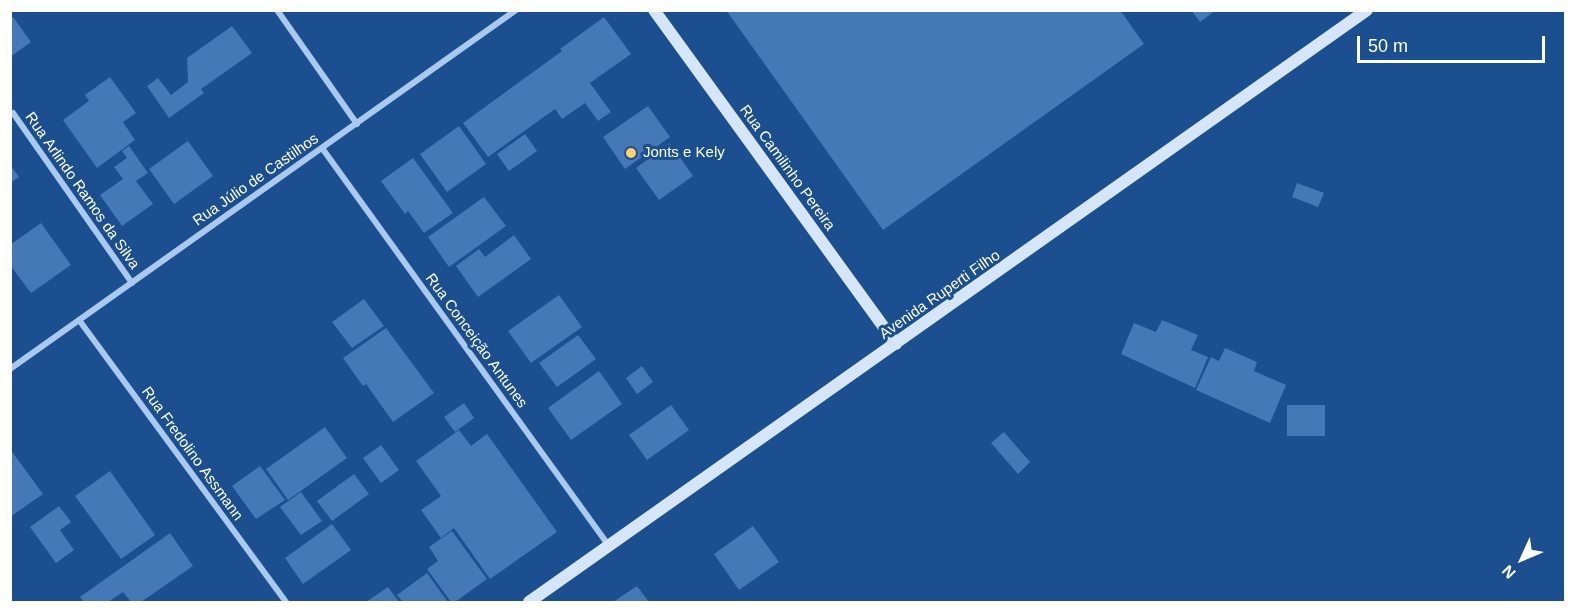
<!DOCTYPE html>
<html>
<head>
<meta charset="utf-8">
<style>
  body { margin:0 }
  #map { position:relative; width:1576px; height:613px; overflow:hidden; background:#1b4f8f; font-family:Arial,sans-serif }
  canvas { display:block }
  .frame { position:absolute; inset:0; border:12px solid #fff; pointer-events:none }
  .north { position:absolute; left:1492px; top:529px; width:60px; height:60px; -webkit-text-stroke:4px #1b4f8f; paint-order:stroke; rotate:226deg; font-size:16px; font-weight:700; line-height:24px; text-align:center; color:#fff }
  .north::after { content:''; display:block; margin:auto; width:21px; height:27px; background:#fff; clip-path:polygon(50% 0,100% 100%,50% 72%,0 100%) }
  .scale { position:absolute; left:1357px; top:36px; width:188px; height:27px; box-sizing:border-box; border:3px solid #fff; border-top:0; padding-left:8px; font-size:18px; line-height:21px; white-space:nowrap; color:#fff; -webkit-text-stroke:4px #1b4f8f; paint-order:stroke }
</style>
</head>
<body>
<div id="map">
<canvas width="1576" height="613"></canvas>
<div class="frame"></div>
<div class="north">N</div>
<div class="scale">50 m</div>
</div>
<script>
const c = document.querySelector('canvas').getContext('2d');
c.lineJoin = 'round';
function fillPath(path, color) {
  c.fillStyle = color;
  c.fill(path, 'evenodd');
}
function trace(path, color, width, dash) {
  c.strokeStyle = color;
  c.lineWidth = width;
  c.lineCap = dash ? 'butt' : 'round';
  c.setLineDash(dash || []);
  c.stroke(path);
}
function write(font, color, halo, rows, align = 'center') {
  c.font = font + ' Arial,sans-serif';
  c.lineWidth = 6;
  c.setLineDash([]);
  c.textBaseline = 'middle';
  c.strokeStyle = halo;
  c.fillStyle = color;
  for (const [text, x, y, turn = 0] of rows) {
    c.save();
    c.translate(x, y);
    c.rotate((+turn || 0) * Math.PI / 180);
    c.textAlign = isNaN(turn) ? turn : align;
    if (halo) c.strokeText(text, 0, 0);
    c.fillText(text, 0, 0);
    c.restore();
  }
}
const building = new Path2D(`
  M 726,10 L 1120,10 L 1144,44 L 883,230 Z
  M 1191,10 L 1216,10 L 1200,22 Z
  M 13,17 L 31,42 L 10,57 L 10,19 Z
  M 604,17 L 631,54 L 590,83 L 611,112 L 598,121 L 585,103 L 562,119 L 555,109 L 488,157 L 463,123 L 562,51 L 560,49 Z
  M 232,26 L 252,53 L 201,89 L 204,93 L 169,118 L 147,86 L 158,78 L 171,95 L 188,82 L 187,58 Z
  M 110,77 L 136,113 L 123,122 L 135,140 L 97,168 L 63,120 L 89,101 L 85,95 Z
  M 648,106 L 670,137 L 625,169 L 603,137 Z
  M 459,126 L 486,164 L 447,192 L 420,154 Z
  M 525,134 L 537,151 L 509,171 L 497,154 Z
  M 188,141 L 213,176 L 174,204 L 149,169 Z
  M 670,143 L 693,176 L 659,200 L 636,168 Z
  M 129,146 L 148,173 L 136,181 L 153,204 L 122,226 L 100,195 L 123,179 L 114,167 L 127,158 L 122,151 Z
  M 413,158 L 453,213 L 424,233 L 408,211 L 405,214 L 381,181 Z
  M 10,165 L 19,177 L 10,183 Z
  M 1297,183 L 1324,193 L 1318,207 L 1292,197 Z
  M 484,197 L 506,226 L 449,267 L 428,237 Z
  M 41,223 L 71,265 L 31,293 L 10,265 L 10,245 Z
  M 514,235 L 531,259 L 478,297 L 456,266 L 479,249 L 485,257 Z
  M 559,295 L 582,327 L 531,363 L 508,331 Z
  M 364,299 L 384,326 L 352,348 L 332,322 Z
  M 1162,320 L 1198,335 L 1191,350 L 1208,357 L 1195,388 L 1121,354 L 1134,323 L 1156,332 Z
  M 386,328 L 434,393 L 393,422 L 366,384 L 363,386 L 343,358 Z
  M 578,335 L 596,359 L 557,387 L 539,363 Z
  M 1225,348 L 1257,362 L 1254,371 L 1286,385 L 1270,423 L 1196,390 L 1211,357 L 1219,361 Z
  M 642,366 L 653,382 L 637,394 L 626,378 Z
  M 599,371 L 622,404 L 571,440 L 548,408 Z
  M 464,403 L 474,418 L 455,432 L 444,417 Z
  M 671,405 L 689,430 L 647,460 L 629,435 Z
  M 1287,405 L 1325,405 L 1325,436 L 1287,436 Z
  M 325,427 L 347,458 L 288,500 L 266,469 Z
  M 459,430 L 471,446 L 487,434 L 557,532 L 490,579 L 454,528 L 441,538 L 421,510 L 441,496 L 416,461 Z
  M 1004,432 L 1030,462 L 1018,474 L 991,443 Z
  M 381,445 L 399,470 L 381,483 L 363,458 Z
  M 10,449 L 43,494 L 10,517 Z
  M 260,466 L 285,500 L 256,519 L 232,486 Z
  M 110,471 L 155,535 L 121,559 L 75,496 Z
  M 354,474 L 369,494 L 332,521 L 317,501 Z
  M 301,492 L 322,521 L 301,535 L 280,507 Z
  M 59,506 L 71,522 L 60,530 L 74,550 L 56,563 L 30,527 Z
  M 332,524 L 351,550 L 303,584 L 285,558 Z
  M 753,526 L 779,562 L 739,590 L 714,554 Z
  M 452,531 L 487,579 L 455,602 L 451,602 L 427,569 L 438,561 L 429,547 Z
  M 170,533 L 193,566 L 141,602 L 131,602 L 123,592 L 108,602 L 84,602 L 80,597 Z
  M 427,573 L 448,602 L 403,602 L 397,595 Z
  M 637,586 L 649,602 L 613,602 Z
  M 388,587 L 399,602 L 366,602 Z`);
const street = new Path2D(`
  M 277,10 L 357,124
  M 13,113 L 132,283
  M 322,148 L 609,546
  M 79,320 L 286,602
  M 10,369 L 516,10`);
const secondary = new Path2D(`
  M 654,10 L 896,344
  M 529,602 L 1367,10`);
const markers = [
  [631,153,6,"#ffd166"]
];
const poiNames = [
  ["Jonts e Kely",643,153]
];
const streetNames = [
  ["Rua Camilinho Pereira",787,168,54],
  ["Rua Júlio de Castilhos",256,180,-35],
  ["Rua Arlindo Ramos da Silva",82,191,55],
  ["Avenida Ruperti Filho",940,295,-35],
  ["Rua Conceição Antunes",476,341,54],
  ["Rua Fredolino Assmann",192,454,54]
];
fillPath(building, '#4478b7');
trace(street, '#a9c9ee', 6);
trace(secondary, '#d6e6fa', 12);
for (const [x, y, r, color] of markers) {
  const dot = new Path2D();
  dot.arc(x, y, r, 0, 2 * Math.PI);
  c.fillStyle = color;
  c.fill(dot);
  trace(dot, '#1b4f8f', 2);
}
write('15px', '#fff', '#1b4f8f', poiNames, 'left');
write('15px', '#fff', '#1b4f8f', streetNames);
</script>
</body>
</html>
